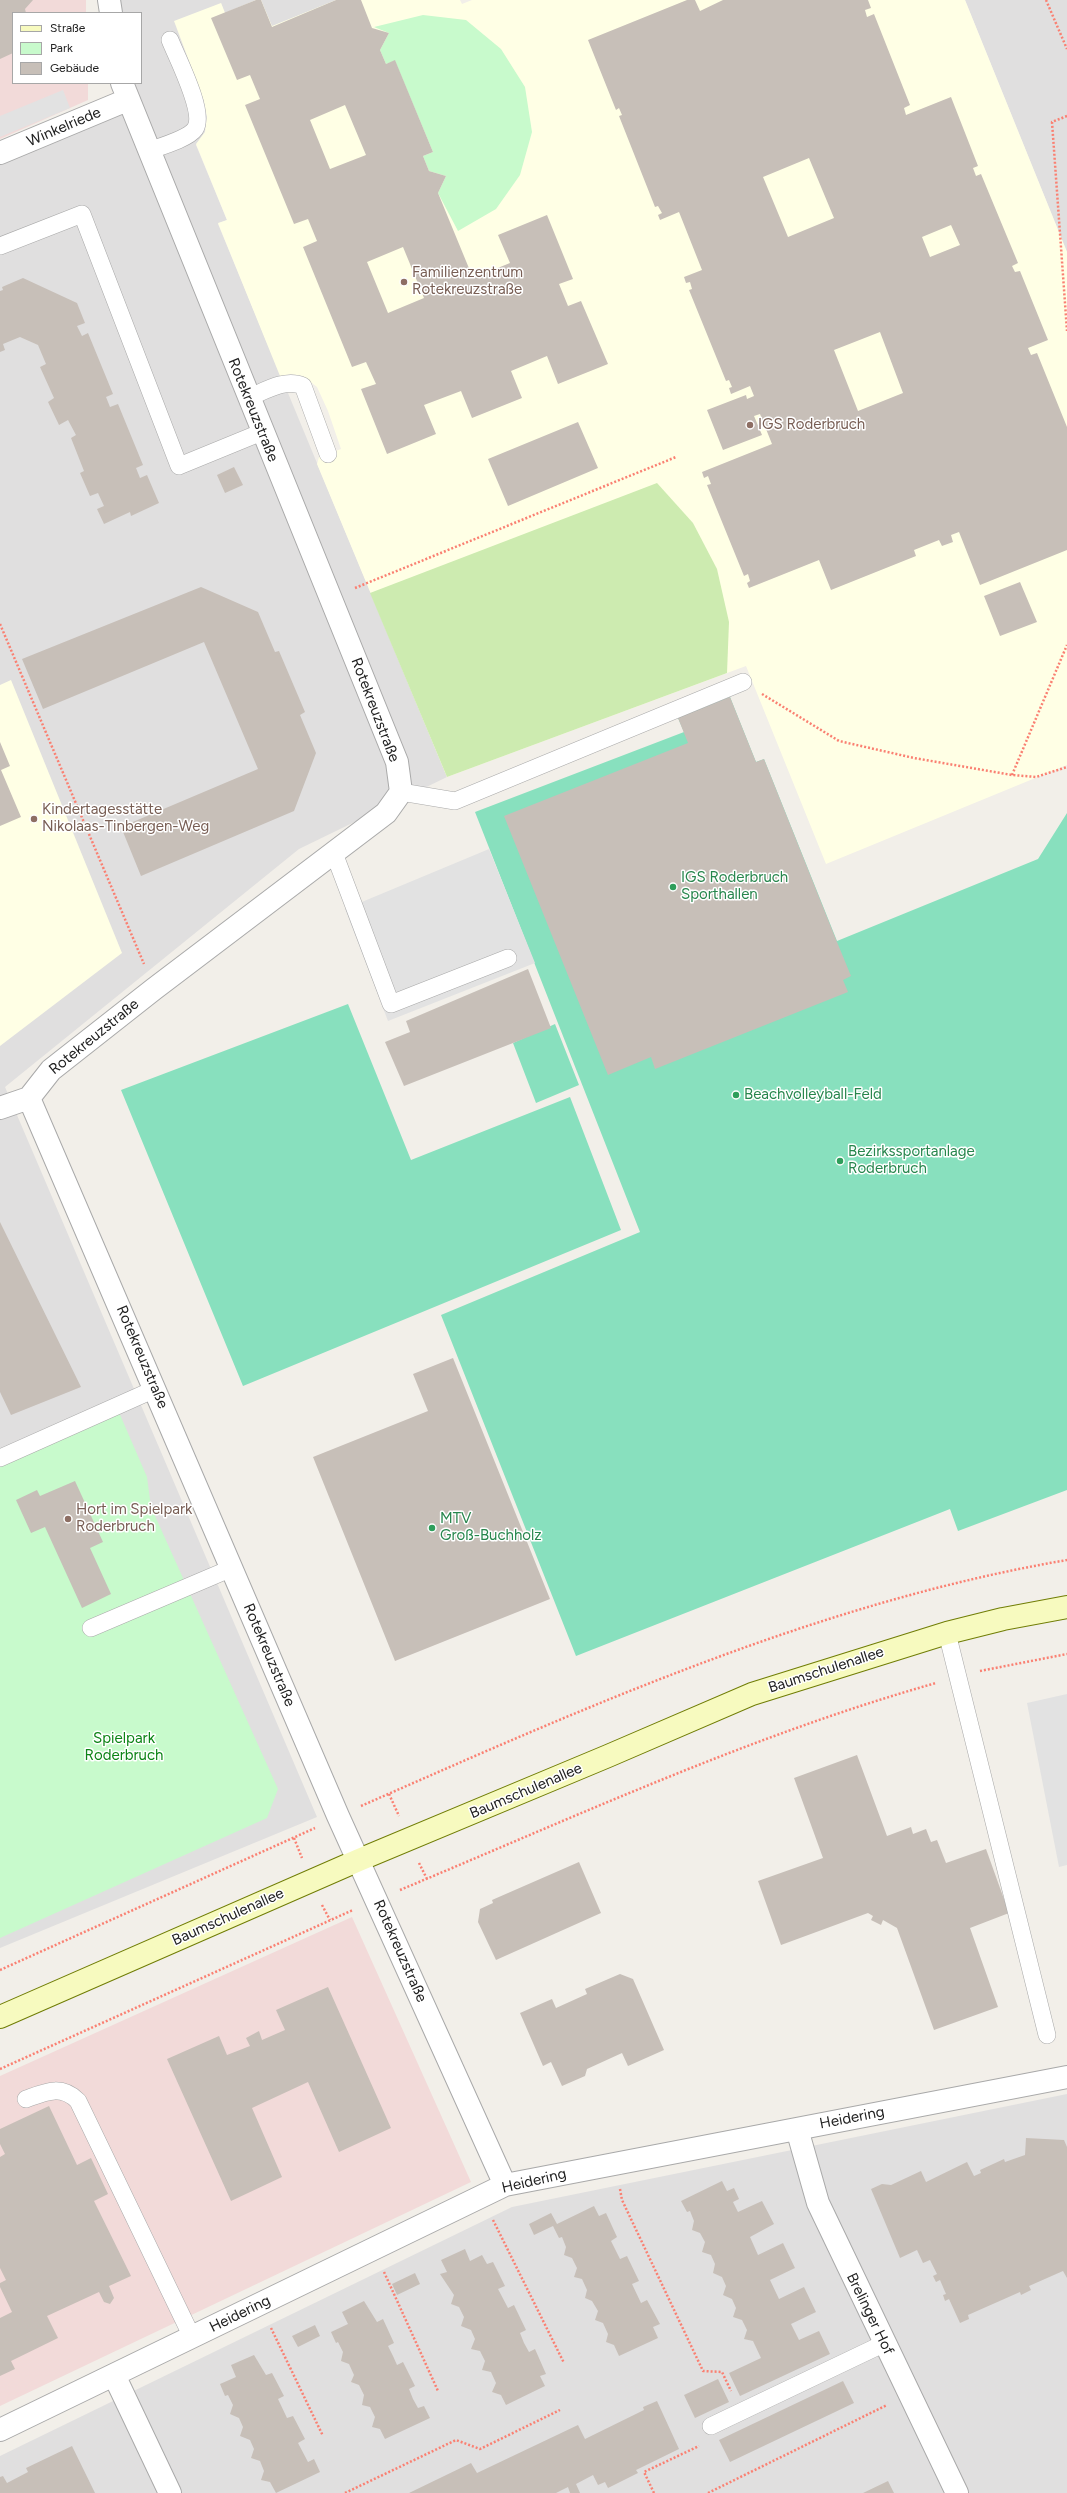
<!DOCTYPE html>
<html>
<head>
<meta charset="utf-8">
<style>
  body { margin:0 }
  #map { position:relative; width:1067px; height:2493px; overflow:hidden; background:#f2efe9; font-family:Figtree,sans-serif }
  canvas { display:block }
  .legend { position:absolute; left:12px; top:12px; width:130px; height:72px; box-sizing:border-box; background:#fff; border:1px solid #a7a7a7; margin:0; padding:5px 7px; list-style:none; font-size:12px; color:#222 }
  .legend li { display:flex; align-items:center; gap:8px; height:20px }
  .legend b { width:20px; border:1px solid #a7a7a7 }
</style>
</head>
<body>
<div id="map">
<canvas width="1067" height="2493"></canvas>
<ul class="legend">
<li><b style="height:5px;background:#f7fabf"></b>Straße</li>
<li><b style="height:11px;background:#c8facc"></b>Park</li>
<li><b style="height:11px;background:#c7bfb8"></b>Gebäude</li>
</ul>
</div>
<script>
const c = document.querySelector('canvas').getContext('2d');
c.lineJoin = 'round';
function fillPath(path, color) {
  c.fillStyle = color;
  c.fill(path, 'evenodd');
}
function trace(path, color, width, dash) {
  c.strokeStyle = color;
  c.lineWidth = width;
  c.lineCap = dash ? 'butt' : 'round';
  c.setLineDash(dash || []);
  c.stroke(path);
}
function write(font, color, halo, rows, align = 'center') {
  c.font = font + ' Figtree,sans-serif';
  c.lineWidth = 3;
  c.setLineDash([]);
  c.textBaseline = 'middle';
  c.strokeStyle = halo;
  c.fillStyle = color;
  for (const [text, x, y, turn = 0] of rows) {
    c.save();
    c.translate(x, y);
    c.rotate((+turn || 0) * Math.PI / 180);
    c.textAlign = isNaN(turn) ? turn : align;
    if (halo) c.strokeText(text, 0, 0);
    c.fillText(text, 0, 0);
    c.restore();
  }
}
const residential = new Path2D(`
  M 119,0 L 256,0 L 225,13 L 221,3 L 204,101 L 207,117 L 205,132 L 196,145 L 227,220 L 218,224 L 447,777 L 299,849 L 5,1087 L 317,1817 L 0,1948 L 0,144 L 116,99 L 116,83 L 141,83 L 141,13 L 118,13 Z
  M 261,0 L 336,0 L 272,27 Z
  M 965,0 L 1067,0 L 1067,252 Z
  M 1067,2094 L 1067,2493 L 0,2493 L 0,2456 L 512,2207 Z`);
const commercial = new Path2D(`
  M 0,0 L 86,0 L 86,13 L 13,13 L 13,83 L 88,83 L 88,100 L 0,139 Z
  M 352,1917 L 471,2182 L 0,2406 L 0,2076 Z`);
const education = new Path2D(`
  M 256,0 L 261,0 L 272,26 L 336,0 L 460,0 L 462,4 L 472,0 L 965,0 L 1067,252 L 1067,765 L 826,864 L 746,666 L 447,777 L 317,464 L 319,457 L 341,449 L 328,411 L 317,387 L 303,376 L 291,374 L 280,376 L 218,223 L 227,220 L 196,144 L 205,132 L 207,117 L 204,101 L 174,21 L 221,3 L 225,13 Z
  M 11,680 L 122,953 L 0,1046 L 0,685 Z`);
const grass = new Path2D(`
  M 657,483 L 693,523 L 717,569 L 729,622 L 727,673 L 447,777 L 370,593 Z`);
const park = new Path2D(`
  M 423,15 L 466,20 L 501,49 L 525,87 L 532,132 L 520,175 L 496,209 L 458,231 L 438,193 L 446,176 L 429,171 L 423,156 L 433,152 L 395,61 L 386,64 L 380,50 L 389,33 L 374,27 Z
  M 118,1410 L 147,1477 L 151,1507 L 278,1789 L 267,1818 L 0,1938 L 0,1463 Z`);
const pitch = new Path2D(`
  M 730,697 L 756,762 L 764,759 L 837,941 L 1038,859 L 1067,813 L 1067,1490 L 958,1531 L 950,1509 L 576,1656 L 441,1315 L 640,1232 L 475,812 L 684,732 L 678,718 Z
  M 348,1004 L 411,1160 L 570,1097 L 621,1230 L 243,1386 L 121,1090 Z
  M 555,1024 L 579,1085 L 536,1103 L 513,1043 Z`);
const parking = new Path2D(`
  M 63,90 L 70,108 L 0,137 L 0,116 Z
  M 489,849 L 535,963 L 388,1021 L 345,909 Z
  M 1067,1694 L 1067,1865 L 1059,1867 L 1027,1703 Z`);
const building = new Path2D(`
  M 0,0 L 33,0 L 25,9 L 26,13 L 13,13 L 13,53 L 0,59 Z
  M 256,0 L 261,0 L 272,27 L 336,0 L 361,0 L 372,28 L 389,33 L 380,50 L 386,64 L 395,60 L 433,152 L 423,156 L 429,171 L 446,176 L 438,193 L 473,278 L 510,263 L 498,235 L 547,215 L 573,279 L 559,284 L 568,306 L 581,301 L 608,364 L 558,384 L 547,356 L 511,371 L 522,398 L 472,418 L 461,391 L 424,405 L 436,434 L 387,454 L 361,389 L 376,384 L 366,362 L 352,367 L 303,247 L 317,241 L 308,219 L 294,224 L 245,105 L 260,99 L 250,75 L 237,80 L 211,18 ZM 345,105 L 366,155 L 330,169 L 310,120 ZM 403,247 L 424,298 L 388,313 L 367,262 Z
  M 687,0 L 695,0 L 700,11 L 723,0 L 868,0 L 871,8 L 865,10 L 867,17 L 874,14 L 910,105 L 904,108 L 906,115 L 951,97 L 978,166 L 973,168 L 976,176 L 981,174 L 1018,263 L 1012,266 L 1015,272 L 1020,271 L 1048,340 L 1028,348 L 1031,355 L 1037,353 L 1067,427 L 1067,550 L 980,585 L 959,532 L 951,535 L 953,542 L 942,546 L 939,540 L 914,550 L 916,556 L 831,590 L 819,560 L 749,588 L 747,583 L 750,581 L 748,574 L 744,576 L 707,485 L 711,484 L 708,476 L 704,478 L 702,472 L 772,444 L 760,414 L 754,416 L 762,435 L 723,450 L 707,410 L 746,395 L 747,399 L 754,396 L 750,386 L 731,394 L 729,388 L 732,387 L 729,380 L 726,381 L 689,290 L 692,289 L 690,282 L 686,283 L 684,277 L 702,270 L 679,212 L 660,220 L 658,215 L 662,213 L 658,206 L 655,207 L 619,116 L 622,115 L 619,108 L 616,110 L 588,40 ZM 809,158 L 834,218 L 788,237 L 763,177 ZM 951,225 L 960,245 L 930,257 L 922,237 ZM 880,332 L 903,393 L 858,411 L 834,350 Z
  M 23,278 L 77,303 L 85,323 L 77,326 L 82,336 L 88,333 L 113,394 L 106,397 L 110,407 L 118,404 L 143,465 L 136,468 L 140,478 L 147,475 L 159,503 L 131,516 L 130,512 L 104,524 L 97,509 L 104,506 L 98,493 L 90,496 L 80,473 L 84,471 L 71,438 L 76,435 L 68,420 L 59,425 L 48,402 L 54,398 L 40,367 L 46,364 L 38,345 L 20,337 L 3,344 L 5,350 L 0,352 L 0,291 L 3,290 L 2,287 Z
  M 578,422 L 598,468 L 508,506 L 488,459 Z
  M 234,467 L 243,485 L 225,493 L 217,475 Z
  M 1020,582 L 1037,622 L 1000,636 L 984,596 Z
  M 201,587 L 258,612 L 275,652 L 279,651 L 305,712 L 300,715 L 316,753 L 294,811 L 141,876 L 121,827 L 258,769 L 204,642 L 43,709 L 22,659 Z
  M 730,697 L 756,762 L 764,759 L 837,942 L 851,976 L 843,980 L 848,992 L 655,1069 L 651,1057 L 608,1075 L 504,816 L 688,743 L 678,718 Z
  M 0,742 L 10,766 L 1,770 L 21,817 L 0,826 Z
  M 528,969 L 551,1028 L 404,1086 L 385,1042 L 410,1032 L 406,1021 Z
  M 0,1222 L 81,1387 L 11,1415 L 0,1392 Z
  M 453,1358 L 550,1599 L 395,1661 L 313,1457 L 428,1411 L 413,1374 Z
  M 75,1481 L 103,1542 L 90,1548 L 111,1594 L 82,1608 L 45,1527 L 31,1533 L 16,1500 L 37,1490 L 40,1496 Z
  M 857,1755 L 887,1836 L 911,1827 L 913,1834 L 926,1829 L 931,1842 L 937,1840 L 946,1863 L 986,1849 L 1009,1913 L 970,1928 L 998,2007 L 934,2030 L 897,1928 L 883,1920 L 881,1925 L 871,1920 L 873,1916 L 868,1913 L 781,1945 L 758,1881 L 823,1858 L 794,1778 Z
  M 579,1862 L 601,1913 L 496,1960 L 478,1922 L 480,1909 L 493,1903 L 492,1900 Z
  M 620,1974 L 633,1979 L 664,2050 L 628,2066 L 622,2053 L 587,2069 L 585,2076 L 562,2086 L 551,2062 L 543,2066 L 520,2013 L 552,1999 L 556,2008 L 587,1994 L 585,1989 Z
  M 328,1987 L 391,2128 L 339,2152 L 308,2082 L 252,2108 L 282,2177 L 231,2201 L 167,2059 L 219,2036 L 227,2055 L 250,2046 L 246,2038 L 259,2031 L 262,2040 L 285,2030 L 276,2010 Z
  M 49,2106 L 77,2165 L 91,2158 L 108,2194 L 94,2201 L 131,2276 L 109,2286 L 114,2298 L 110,2304 L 104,2302 L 99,2292 L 47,2316 L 58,2338 L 11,2361 L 15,2369 L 0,2376 L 0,2318 L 12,2312 L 0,2287 L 0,2283 L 6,2280 L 0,2268 L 0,2157 L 5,2154 L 0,2144 L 0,2129 Z
  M 1026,2138 L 1064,2140 L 1067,2147 L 1067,2278 L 1063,2271 L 1029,2286 L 1031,2290 L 1021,2295 L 1020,2292 L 968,2315 L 969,2319 L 960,2323 L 949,2299 L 945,2301 L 943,2295 L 946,2294 L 940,2280 L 936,2282 L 933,2276 L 937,2274 L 930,2260 L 923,2263 L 917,2250 L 900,2258 L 871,2189 L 882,2184 L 891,2185 L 921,2171 L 926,2182 L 967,2162 L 974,2176 L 981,2173 L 980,2170 L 1004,2159 L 1005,2162 L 1025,2155 Z
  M 722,2181 L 727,2191 L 734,2188 L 739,2199 L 733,2202 L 738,2212 L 762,2201 L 774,2224 L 750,2237 L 758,2255 L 783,2243 L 795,2268 L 770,2280 L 779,2299 L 804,2287 L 816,2312 L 791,2324 L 799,2340 L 819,2331 L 830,2354 L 740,2396 L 729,2373 L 761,2358 L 753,2341 L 744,2339 L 747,2330 L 742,2320 L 733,2317 L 736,2308 L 732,2299 L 723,2295 L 726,2286 L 722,2277 L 713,2273 L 715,2264 L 711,2255 L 702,2252 L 705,2242 L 700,2233 L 692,2230 L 694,2221 L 690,2211 L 687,2212 L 681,2201 Z
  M 594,2206 L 599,2216 L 606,2213 L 617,2237 L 611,2241 L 620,2259 L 627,2256 L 639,2281 L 632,2284 L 641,2303 L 647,2300 L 660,2324 L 653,2327 L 658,2338 L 619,2356 L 614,2345 L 606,2342 L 608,2334 L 603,2323 L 595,2320 L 598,2311 L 592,2301 L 585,2298 L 587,2290 L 582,2279 L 574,2277 L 577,2268 L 572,2258 L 564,2255 L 566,2247 L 562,2237 L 559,2238 L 553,2226 L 534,2235 L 529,2224 L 551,2213 L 557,2224 Z
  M 465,2249 L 470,2261 L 482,2255 L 487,2264 L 493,2262 L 505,2286 L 498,2289 L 508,2308 L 514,2305 L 526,2330 L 520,2333 L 524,2343 L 529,2352 L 535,2349 L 546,2374 L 540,2376 L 545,2386 L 506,2405 L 501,2395 L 492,2392 L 496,2383 L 491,2372 L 482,2370 L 485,2361 L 480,2351 L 471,2349 L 475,2339 L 471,2330 L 461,2326 L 464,2317 L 459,2307 L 451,2304 L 454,2295 L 440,2274 L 447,2272 L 441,2260 Z
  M 415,2273 L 420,2284 L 397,2295 L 392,2284 Z
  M 364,2301 L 377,2322 L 383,2319 L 394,2343 L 388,2346 L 393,2356 L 397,2365 L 403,2362 L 415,2386 L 409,2389 L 413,2399 L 418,2408 L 424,2406 L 430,2418 L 385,2439 L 380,2429 L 372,2427 L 375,2417 L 370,2407 L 362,2405 L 364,2395 L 359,2385 L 351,2382 L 354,2375 L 349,2364 L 341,2361 L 343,2352 L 338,2342 L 336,2343 L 331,2332 L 348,2324 L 342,2312 Z
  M 315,2325 L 320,2336 L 298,2347 L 292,2336 Z
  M 254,2355 L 266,2375 L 272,2373 L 284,2396 L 278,2399 L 287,2418 L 293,2416 L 305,2439 L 298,2443 L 308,2462 L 314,2459 L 320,2472 L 276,2493 L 270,2482 L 261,2480 L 264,2471 L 260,2461 L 251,2458 L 254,2449 L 250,2440 L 240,2436 L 243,2427 L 239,2418 L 230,2414 L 233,2405 L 228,2395 L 225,2396 L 220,2384 L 236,2377 L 231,2365 Z
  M 718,2379 L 729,2402 L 695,2418 L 684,2395 Z
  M 843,2381 L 854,2403 L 730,2462 L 719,2440 Z
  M 657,2401 L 679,2449 L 636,2470 L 638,2473 L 608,2488 L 605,2482 L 598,2485 L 593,2475 L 576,2484 L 580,2493 L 570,2493 L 568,2487 L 556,2493 L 409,2493 L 471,2463 L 477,2473 L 578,2425 L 585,2439 L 644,2410 L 643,2407 Z
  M 72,2446 L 95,2493 L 0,2493 L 0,2477 L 3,2476 L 7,2483 L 28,2472 L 26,2468 Z
  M 888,2481 L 894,2493 L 863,2493 Z`);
const path = new Path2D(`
  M 1046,0 L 1067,49
  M 1067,116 L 1052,122 L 1067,331
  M 355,588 L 676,457
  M 0,624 L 144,964
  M 762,694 L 839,741 L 914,758 L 1012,775 L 1036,777 L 1067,767
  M 1012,775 L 1067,645
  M 980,1671 L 1067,1654
  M 389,1794 L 399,1816
  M 361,1806 C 588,1706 821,1602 1067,1560
  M 294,1838 L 302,1858
  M 419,1863 L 427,1879
  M 400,1890 C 577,1816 752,1735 936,1683
  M 322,1905 L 330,1920
  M 0,1970 L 315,1828
  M 0,2069 L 353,1910
  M 620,2189 L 622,2200 L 703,2371 L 722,2372 L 731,2391
  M 493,2220 L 564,2363
  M 384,2272 L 438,2391
  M 271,2328 L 323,2436
  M 345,2493 L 456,2440 L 480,2449 L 560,2410
  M 654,2493 L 644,2472 L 699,2446
  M 708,2493 L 887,2405`);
const lane = new Path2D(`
  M 148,151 C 159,147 188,139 195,129 C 206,113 177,58 170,40
  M 0,246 L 82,214 L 179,466 L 262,432
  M 248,398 C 265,391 285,378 303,386 L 328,454
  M 401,792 L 455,801 L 743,682
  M 334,853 L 391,1004 L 508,958
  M 0,1458 L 155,1389
  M 91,1628 L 232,1568
  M 947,1633 L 1047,2035
  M 26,2099 C 45,2092 61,2084 78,2101 L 192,2337
  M 711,2426 L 885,2343`);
const street = new Path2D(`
  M 109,0 L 111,13
  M 122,83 L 397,762 L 401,792 L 386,813 L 154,989 L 51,1070 L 29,1098 L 338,1816 L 505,2185
  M 0,153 L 127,100
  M 0,1108 L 29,1098
  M 797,2129 L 818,2203 L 957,2493
  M 114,2375 L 170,2493
  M 0,2430 L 505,2185 L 1067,2077`);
const secondary = new Path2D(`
  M 0,2017 L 359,1860 L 608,1756 L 752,1694 L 947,1633 L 1003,1619 L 1067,1607`);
const markers = [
  [404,282,4,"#8d6e63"],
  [750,425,4,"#8d6e63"],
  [34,819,4,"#8d6e63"],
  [673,887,4,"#2e9e5b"],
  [736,1095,4,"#2e9e5b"],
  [840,1161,4,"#2e9e5b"],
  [68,1519,4,"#8d6e63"],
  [432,1528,4,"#2e9e5b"]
];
const streetNames = [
  ["Winkelriede",64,127,-23],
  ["Rotekreuzstraße",253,410,68],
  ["Rotekreuzstraße",375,710,69],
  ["Rotekreuzstraße",94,1037,-39],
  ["Rotekreuzstraße",142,1357,67],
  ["Rotekreuzstraße",269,1655,67],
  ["Baumschulenallee",826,1670,-18],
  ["Baumschulenallee",526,1791,-23],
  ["Baumschulenallee",228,1917,-24],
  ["Rotekreuzstraße",400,1951,66],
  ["Heidering",852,2118,-11],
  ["Heidering",534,2181,-13],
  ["Heidering",240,2314,-26],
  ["Brelinger Hof",870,2314,64]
];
const educationNames = [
  ["Familienzentrum",412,273],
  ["Rotekreuzstraße",412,290],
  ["IGS Roderbruch",758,425],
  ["Kindertagesstätte",42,810],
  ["Nikolaas-Tinbergen-Weg",42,827],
  ["Hort im Spielpark",76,1510],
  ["Roderbruch",76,1527]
];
const leisureNames = [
  ["IGS Roderbruch",681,878],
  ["Sporthallen",681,895],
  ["Beachvolleyball-Feld",744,1095],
  ["Bezirkssportanlage",848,1152],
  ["Roderbruch",848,1169],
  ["MTV",440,1519],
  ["Groß-Buchholz",440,1536]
];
const parkNames = [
  ["Spielpark",124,1739],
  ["Roderbruch",124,1756]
];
fillPath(residential, '#e0dfdf');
fillPath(commercial, '#f2dad9');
fillPath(education, '#ffffe5');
fillPath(grass, '#cdebb0');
fillPath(park, '#c8facc');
fillPath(pitch, '#88e0be');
fillPath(parking, '#e2e2e2');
fillPath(building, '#c7bfb8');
trace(lane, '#a9a9a9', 18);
trace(street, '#a9a9a9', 24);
trace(secondary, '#707d05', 24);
trace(path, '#fa8072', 2.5, [2, 2]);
trace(lane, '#fff', 17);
trace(street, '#fff', 22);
trace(secondary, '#f7fabf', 22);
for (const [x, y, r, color] of markers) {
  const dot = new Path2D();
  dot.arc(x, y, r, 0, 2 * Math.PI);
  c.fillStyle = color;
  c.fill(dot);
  trace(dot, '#fff', 1.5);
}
write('15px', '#222', '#fff', streetNames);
write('15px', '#785e54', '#fff', educationNames, 'left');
write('15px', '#27864d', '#fff', leisureNames, 'left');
write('15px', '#0c8416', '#fff', parkNames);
</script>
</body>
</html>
